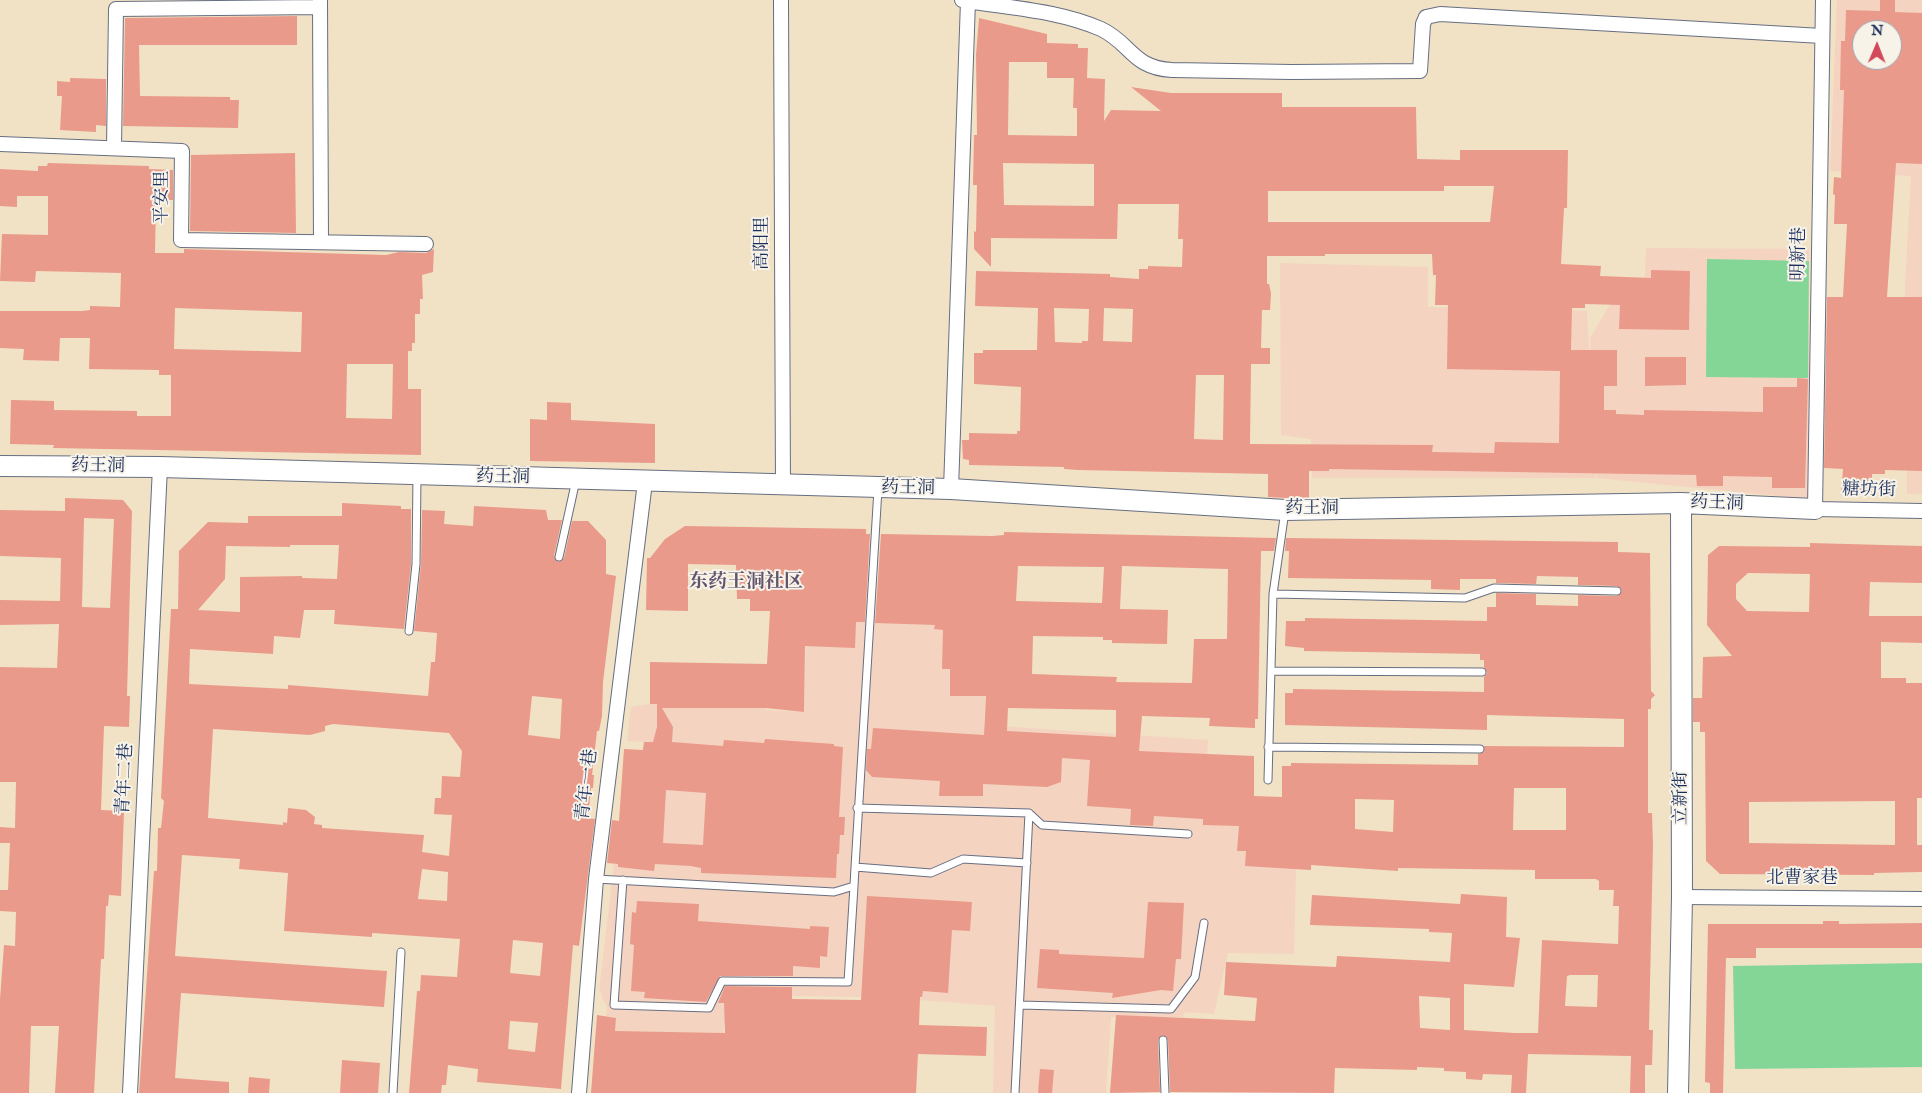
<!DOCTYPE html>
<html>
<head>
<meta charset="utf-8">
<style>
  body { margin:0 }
  #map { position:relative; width:1922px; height:1093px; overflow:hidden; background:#f1e2c5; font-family:"IM FELL English",serif }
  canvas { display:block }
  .north { position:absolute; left:1852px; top:20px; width:50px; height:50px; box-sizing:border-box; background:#f7f3e8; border:1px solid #9fa5b1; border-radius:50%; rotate:1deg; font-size:14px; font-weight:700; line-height:20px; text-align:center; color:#1b2f5e }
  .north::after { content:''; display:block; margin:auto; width:18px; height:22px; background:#d1495b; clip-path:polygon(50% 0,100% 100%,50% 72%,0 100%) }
</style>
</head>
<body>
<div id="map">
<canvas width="1922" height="1093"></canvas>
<div class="north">N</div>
</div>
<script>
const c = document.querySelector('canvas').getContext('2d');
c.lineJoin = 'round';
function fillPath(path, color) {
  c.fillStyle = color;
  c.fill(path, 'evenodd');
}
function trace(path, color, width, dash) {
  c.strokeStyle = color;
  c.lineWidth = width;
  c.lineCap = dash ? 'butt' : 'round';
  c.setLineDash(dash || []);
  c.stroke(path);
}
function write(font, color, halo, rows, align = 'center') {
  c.font = font + ' "IM FELL English","Noto Serif SC",serif';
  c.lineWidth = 4;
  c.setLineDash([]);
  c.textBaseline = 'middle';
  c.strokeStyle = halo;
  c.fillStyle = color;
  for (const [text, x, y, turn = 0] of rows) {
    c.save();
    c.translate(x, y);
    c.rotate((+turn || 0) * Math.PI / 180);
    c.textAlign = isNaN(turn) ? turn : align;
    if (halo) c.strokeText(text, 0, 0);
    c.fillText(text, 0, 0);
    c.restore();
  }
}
const built = new Path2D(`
  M 1837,0 L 1922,0 L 1922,494 L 1907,494 L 1905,285 L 1911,176 L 1830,171 ZM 1862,30 L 1892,30 L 1892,60 L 1862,60 Z
  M 1646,248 L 1809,249 L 1809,499 L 1597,478 L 1590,338 L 1615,296 L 1644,295 Z
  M 1280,263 L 1428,267 L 1428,307 L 1587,311 L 1596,478 L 1312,478 L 1311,439 L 1281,435 Z
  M 861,621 L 935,625 L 935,629 L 960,630 L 987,657 L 984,725 L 1208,740 L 1204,809 L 1313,835 L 1311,870 L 1296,869 L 1294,954 L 1228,953 L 1214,1014 L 1184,1012 L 1183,1017 L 1111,1017 L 1106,1093 L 993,1093 L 995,1006 L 919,1000 L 922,997 L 862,993 L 860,997 L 792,996 L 792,991 L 725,1018 L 723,1033 L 615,1031 L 616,1018 L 606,1016 L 607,1007 L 602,998 L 601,991 L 599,991 L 614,864 L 638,841 L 644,742 L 627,741 L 631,707 L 650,704 L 657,704 L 657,707 L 745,705 L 746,708 L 757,708 L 758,705 L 766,706 L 766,710 L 804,712 L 806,637 L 815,625 Z`);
const green = new Path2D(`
  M 1707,259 L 1809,261 L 1808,378 L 1706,377 Z
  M 1922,963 L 1922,1067 L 1735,1069 L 1733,966 Z`);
const building = new Path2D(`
  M 1880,0 L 1895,0 L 1895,12 L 1922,13 L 1922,164 L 1896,163 L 1887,297 L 1922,297 L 1922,471 L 1885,470 L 1885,474 L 1872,474 L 1872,494 L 1841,495 L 1843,469 L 1824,468 L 1827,297 L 1843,297 L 1847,224 L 1834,224 L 1835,195 L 1833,194 L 1834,177 L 1841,178 L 1844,90 L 1840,90 L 1841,41 L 1845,41 L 1846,10 L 1880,11 ZM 1862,30 L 1892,30 L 1892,60 L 1862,60 Z
  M 297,16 L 297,45 L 139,45 L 140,96 L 230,97 L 230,100 L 239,100 L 238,128 L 123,126 L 125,18 Z
  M 979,18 L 1047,34 L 1047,43 L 1078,44 L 1078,48 L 1088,48 L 1087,78 L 1105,79 L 1104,121 L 1111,110 L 1161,111 L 1131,87 L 1171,93 L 1282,93 L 1282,107 L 1416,107 L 1417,159 L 1460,160 L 1460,150 L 1568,150 L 1567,208 L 1564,208 L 1561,264 L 1601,266 L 1600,276 L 1651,278 L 1651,270 L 1690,271 L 1689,330 L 1619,329 L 1620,305 L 1585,304 L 1585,308 L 1572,308 L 1571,350 L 1617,350 L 1617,386 L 1604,386 L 1604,410 L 1616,410 L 1616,414 L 1644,415 L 1644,410 L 1763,412 L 1763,387 L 1797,387 L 1797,378 L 1808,379 L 1805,488 L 1772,488 L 1772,477 L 1723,476 L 1723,486 L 1697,486 L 1696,475 L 1329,469 L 1329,471 L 1309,471 L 1309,498 L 1285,498 L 1268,497 L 1268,474 L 1078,470 L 1064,469 L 1064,467 L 969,465 L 969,460 L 963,459 L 962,440 L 969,440 L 969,433 L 1017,434 L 1017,431 L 1020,431 L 1021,387 L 974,384 L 974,353 L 983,353 L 983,350 L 1037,350 L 1038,308 L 975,306 L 976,271 L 1110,274 L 1110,277 L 1139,279 L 1139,269 L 1148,269 L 1148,266 L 1182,267 L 1183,239 L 1178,239 L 1179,204 L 1118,204 L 1117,239 L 991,238 L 991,267 L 974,249 L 974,231 L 976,232 L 977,185 L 973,185 L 974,135 L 977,135 L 976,55 ZM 1009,62 L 1047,62 L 1047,78 L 1074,78 L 1073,108 L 1077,108 L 1077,136 L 1008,135 ZM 1003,163 L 1094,164 L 1094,206 L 1004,205 ZM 1444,186 L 1494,186 L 1490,222 L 1268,222 L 1268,191 L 1444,191 ZM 1325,254 L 1432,254 L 1433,275 L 1436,275 L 1435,305 L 1448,305 L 1447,369 L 1560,371 L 1559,443 L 1495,442 L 1494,453 L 1432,452 L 1433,445 L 1250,444 L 1251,364 L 1270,364 L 1270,348 L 1261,348 L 1262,310 L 1270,310 L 1271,293 L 1269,284 L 1267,284 L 1267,256 L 1325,256 ZM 1054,308 L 1089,309 L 1088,341 L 1082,341 L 1082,343 L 1055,342 ZM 1104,308 L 1133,309 L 1132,342 L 1103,341 ZM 1196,375 L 1224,375 L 1223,440 L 1194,439 Z
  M 70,78 L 106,79 L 106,126 L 96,125 L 96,132 L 60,130 L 62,96 L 57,96 L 57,81 L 70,82 Z
  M 295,153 L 296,233 L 190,231 L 191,155 Z
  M 48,163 L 149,166 L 149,169 L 173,170 L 173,200 L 156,200 L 155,253 L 184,253 L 184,249 L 386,255 L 399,252 L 426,253 L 434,249 L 433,272 L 422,275 L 423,299 L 420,299 L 420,314 L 415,314 L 415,343 L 412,343 L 412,351 L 408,351 L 408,389 L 421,389 L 421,455 L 53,448 L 54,445 L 10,444 L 11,400 L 54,401 L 54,410 L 137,411 L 137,416 L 171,416 L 171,375 L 159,375 L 159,370 L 89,369 L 90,338 L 60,338 L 59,361 L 23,360 L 24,349 L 0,348 L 0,311 L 82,311 L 90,310 L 90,306 L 120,307 L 121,273 L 36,271 L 35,282 L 0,281 L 2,234 L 48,235 L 48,196 L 17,196 L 17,207 L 0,206 L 0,169 L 38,171 L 38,166 L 47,166 ZM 175,308 L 302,312 L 301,352 L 174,349 ZM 347,364 L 393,364 L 392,419 L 346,418 Z
  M 1645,357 L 1686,357 L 1686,385 L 1645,386 Z
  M 547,402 L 571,403 L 571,420 L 655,424 L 655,463 L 530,461 L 530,419 L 547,420 Z
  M 65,498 L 123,500 L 132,511 L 127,696 L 130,696 L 129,727 L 104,726 L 101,810 L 124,811 L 121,896 L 109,895 L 108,906 L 106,906 L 104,959 L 101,959 L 94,1093 L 55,1093 L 59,1026 L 31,1026 L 29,1093 L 0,1093 L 0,999 L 4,945 L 15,946 L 16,912 L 0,911 L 0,890 L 8,890 L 10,843 L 0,843 L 0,827 L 15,828 L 16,782 L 0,782 L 0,667 L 57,668 L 59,624 L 0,625 L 0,600 L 60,601 L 61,558 L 0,556 L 0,510 L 65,511 ZM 84,518 L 114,519 L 110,608 L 82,607 Z
  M 342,503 L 401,506 L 401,509 L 411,509 L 411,564 L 404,629 L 334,624 L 335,610 L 304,610 L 300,638 L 274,636 L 273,654 L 190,649 L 189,684 L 288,689 L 288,685 L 428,696 L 431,662 L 435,662 L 437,633 L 414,631 L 421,564 L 422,510 L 445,511 L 444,524 L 473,526 L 474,506 L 546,510 L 548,520 L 562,520 L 554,556 L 558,562 L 564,558 L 572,521 L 588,521 L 606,540 L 606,574 L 616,576 L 603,682 L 602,716 L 599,731 L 597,731 L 592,775 L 594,775 L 593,788 L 591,788 L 588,818 L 595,819 L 579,946 L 573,945 L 561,1089 L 477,1082 L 478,1069 L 448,1065 L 446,1085 L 442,1085 L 441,1093 L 409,1093 L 417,991 L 420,991 L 421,975 L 457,977 L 460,939 L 372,933 L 372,937 L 284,931 L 288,873 L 239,869 L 240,859 L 182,855 L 175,956 L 387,971 L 384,1007 L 181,993 L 175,1078 L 229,1082 L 229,1093 L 139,1093 L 154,871 L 157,871 L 158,828 L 161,828 L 164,801 L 161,798 L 171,609 L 178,609 L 179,551 L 208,522 L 248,523 L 248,516 L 342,516 ZM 290,545 L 339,545 L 337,579 L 302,578 L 302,576 L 240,577 L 240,612 L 198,610 L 225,579 L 226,546 L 290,547 ZM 532,696 L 562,699 L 560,739 L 528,735 ZM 333,724 L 449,733 L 462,751 L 460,777 L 442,776 L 441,798 L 435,798 L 434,814 L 452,815 L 449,856 L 422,852 L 424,835 L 322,828 L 322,825 L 314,824 L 315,817 L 306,810 L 288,808 L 287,823 L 283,822 L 283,825 L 208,818 L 213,729 L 310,735 L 325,731 L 325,726 ZM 422,869 L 448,872 L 447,901 L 418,899 ZM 513,940 L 543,943 L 540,976 L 510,973 ZM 510,1021 L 538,1023 L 535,1052 L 508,1049 Z
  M 685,526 L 866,529 L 866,534 L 870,534 L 865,622 L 856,622 L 855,648 L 805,646 L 804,712 L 766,708 L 662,708 L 673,727 L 672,742 L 723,746 L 724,740 L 764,743 L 765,739 L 834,744 L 834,746 L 843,747 L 839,817 L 845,817 L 844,835 L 840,835 L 839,854 L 837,854 L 836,878 L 701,873 L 701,868 L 691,866 L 655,864 L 654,871 L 618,867 L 618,864 L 607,863 L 612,820 L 619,821 L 624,749 L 643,750 L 644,742 L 653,742 L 657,727 L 657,704 L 650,704 L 650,662 L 767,664 L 770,611 L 750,611 L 750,599 L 737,599 L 736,565 L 688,564 L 688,611 L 646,610 L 647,558 L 650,558 L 665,539 ZM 666,790 L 706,793 L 703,845 L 663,843 Z
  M 1004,532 L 1276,538 L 1274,551 L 1261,551 L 1258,719 L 1255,719 L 1255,728 L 1209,726 L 1210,718 L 1142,716 L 1139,751 L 1254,756 L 1254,796 L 1282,797 L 1282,766 L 1291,766 L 1291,763 L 1478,765 L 1478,754 L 1484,752 L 1484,746 L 1624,747 L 1624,719 L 1487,715 L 1487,730 L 1285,725 L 1285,693 L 1293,693 L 1293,689 L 1484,692 L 1484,677 L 1487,673 L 1484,667 L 1484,660 L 1480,660 L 1480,654 L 1304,651 L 1304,648 L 1285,646 L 1286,621 L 1305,621 L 1305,618 L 1487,621 L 1487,607 L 1496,607 L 1496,593 L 1536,594 L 1536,605 L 1578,606 L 1578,595 L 1617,596 L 1622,591 L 1617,586 L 1578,585 L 1578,577 L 1537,576 L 1536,584 L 1496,583 L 1496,579 L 1460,579 L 1460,590 L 1431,589 L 1431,580 L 1288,578 L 1289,551 L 1285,551 L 1286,538 L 1618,542 L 1618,552 L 1650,553 L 1651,691 L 1655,695 L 1651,699 L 1651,709 L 1648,709 L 1648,813 L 1652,813 L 1653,845 L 1649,1030 L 1653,1030 L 1652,1065 L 1645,1065 L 1645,1093 L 1630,1093 L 1631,1056 L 1528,1054 L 1526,1093 L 1511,1093 L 1512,1075 L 1483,1074 L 1482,1080 L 1466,1079 L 1466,1072 L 1444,1071 L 1444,1068 L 1417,1067 L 1417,1070 L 1335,1068 L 1334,1093 L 1170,1092 L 1168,1040 L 1163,1035 L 1158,1040 L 1160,1092 L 1110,1093 L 1116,1015 L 1255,1021 L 1257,998 L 1224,995 L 1226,962 L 1336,967 L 1337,956 L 1450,962 L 1452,933 L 1429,932 L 1429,929 L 1310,925 L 1312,895 L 1460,904 L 1461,894 L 1507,897 L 1506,937 L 1520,938 L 1514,987 L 1464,984 L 1464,1030 L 1515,1033 L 1538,1033 L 1542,940 L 1618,944 L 1619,906 L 1613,906 L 1614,890 L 1599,890 L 1599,881 L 1596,879 L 1535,879 L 1535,870 L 1398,868 L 1398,871 L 1311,865 L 1311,870 L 1245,866 L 1246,851 L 1237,851 L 1239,826 L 1203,825 L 1203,819 L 1154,816 L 1153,826 L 1130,825 L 1131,809 L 1087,806 L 1090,760 L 1062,758 L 1061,782 L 1047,787 L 983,784 L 983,796 L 939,796 L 940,781 L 872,777 L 866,770 L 867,749 L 871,749 L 873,728 L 984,735 L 986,696 L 950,696 L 950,669 L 942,669 L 943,630 L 934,629 L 935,625 L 875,623 L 881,534 L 992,536 L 1004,535 ZM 1018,566 L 1104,567 L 1102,603 L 1016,601 ZM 1122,566 L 1228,569 L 1227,639 L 1194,639 L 1192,683 L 1116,682 L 1117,677 L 1032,674 L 1033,636 L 1103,637 L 1103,640 L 1112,640 L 1112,643 L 1167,644 L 1168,610 L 1120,609 ZM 1008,708 L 1116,710 L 1116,737 L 1007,731 ZM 1514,788 L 1566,788 L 1566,830 L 1513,830 ZM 1355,799 L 1394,800 L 1393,832 L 1355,829 ZM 1570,975 L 1598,975 L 1597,1007 L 1565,1006 L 1567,976 ZM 1419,996 L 1450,998 L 1450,1030 L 1420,1028 Z
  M 1810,543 L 1922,546 L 1922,583 L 1870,582 L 1869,616 L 1922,616 L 1922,643 L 1881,642 L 1881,678 L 1906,678 L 1906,683 L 1922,683 L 1922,798 L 1917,798 L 1917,845 L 1922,845 L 1922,872 L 1874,873 L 1874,875 L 1720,874 L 1706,861 L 1705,732 L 1700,732 L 1700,722 L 1693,722 L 1693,698 L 1702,698 L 1703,657 L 1732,656 L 1707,625 L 1708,555 L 1719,546 L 1810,547 ZM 1748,573 L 1810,574 L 1809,612 L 1747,611 L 1736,599 L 1736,584 ZM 1895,801 L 1895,845 L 1749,843 L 1749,802 Z
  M 867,896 L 972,902 L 970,931 L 952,930 L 948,993 L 923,991 L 922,997 L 920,997 L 919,1025 L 987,1027 L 986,1056 L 918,1054 L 916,1093 L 591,1093 L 597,1015 L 616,1018 L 615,1031 L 725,1033 L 724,1003 L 718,1003 L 725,986 L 792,987 L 792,999 L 861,1000 Z
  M 637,901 L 699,904 L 698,921 L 810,929 L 810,926 L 829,927 L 827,957 L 820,956 L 820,968 L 793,966 L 793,976 L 720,976 L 706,1002 L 644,998 L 645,992 L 631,991 L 634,945 L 630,944 L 632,912 L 636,913 Z
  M 1148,902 L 1184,903 L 1181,959 L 1176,959 L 1173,991 L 1161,990 L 1112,998 L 1113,993 L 1037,988 L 1040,949 L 1059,950 L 1059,954 L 1144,958 Z
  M 1823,921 L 1839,921 L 1839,924 L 1922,923 L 1922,948 L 1756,948 L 1756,958 L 1726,958 L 1723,1093 L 1710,1093 L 1710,1083 L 1705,1082 L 1708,924 L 1823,924 Z
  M 342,1060 L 380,1063 L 378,1093 L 340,1093 Z
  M 1040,1069 L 1054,1070 L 1052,1093 L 1038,1093 Z
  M 249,1077 L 270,1079 L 269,1093 L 248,1093 Z`);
const lane = new Path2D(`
  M 878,489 L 855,867 L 931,873 L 963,859 L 1027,863
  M 559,557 L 576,480
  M 1273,594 L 1465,598 L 1494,588 L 1617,591
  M 409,631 L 416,564 L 417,476
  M 1271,671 L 1482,672
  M 1268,747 L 1480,749
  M 1268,780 L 1273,594 L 1285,511
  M 857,808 L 1029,813 L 1042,825 L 1188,834
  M 596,879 L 834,892 L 854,886 L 855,867
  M 623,880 L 614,1005 L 709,1008 L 722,981 L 848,982 L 854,886
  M 1020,1005 L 1171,1009 L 1195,977 L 1204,923
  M 1163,1040 L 1165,1093
  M 393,1093 L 401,952
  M 1015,1093 L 1029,813`);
const street = new Path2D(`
  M 320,0 L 321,242
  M 781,0 L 783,486
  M 962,0 C 1008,8 1058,10 1101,29 C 1131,43 1132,68 1172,70 L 1292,72 L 1420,71 L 1423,24 L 1426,17 L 1440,14 L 1822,36
  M 1823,0 L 1815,509 L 1922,511
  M 0,144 L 182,151 L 181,240 L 426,244
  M 114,148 L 116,9 L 320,7
  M 951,489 L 968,1
  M 1682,897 L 1922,899
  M 130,1093 L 160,467
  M 579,1093 L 596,879 L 645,482`);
const secondary = new Path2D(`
  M 0,466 L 160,467 L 951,489 L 1285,510 L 1681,503 L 1815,509
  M 1678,1093 L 1682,897 L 1681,503`);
const streetNames = [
  ["平安里",163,197,-90],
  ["高阳里",763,243,-90],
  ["明新巷",1800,254,-89],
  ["药王洞",98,467,1],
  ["药王洞",503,478,1],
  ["药王洞",908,489,1],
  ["糖坊街",1869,491,1],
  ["药王洞",1717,504,2],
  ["药王洞",1312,509],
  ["青年二巷",126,779,-87],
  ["青年一巷",588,785,-83],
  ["立新街",1682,798,-90],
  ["北曹家巷",1802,879]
];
const neighbourhoodNames = [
  ["东药王洞社区",746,583]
];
fillPath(built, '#f4d3c0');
fillPath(green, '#84d697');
fillPath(building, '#ea9a8a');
trace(lane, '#666e82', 9);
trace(street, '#666e82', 16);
trace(secondary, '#666e82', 22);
trace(lane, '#fff', 7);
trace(street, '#fff', 14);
trace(secondary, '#fff', 20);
write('18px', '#1b2f5e', '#f7f3e8', streetNames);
write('bold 19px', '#63546d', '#f7f3e8', neighbourhoodNames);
</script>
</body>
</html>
